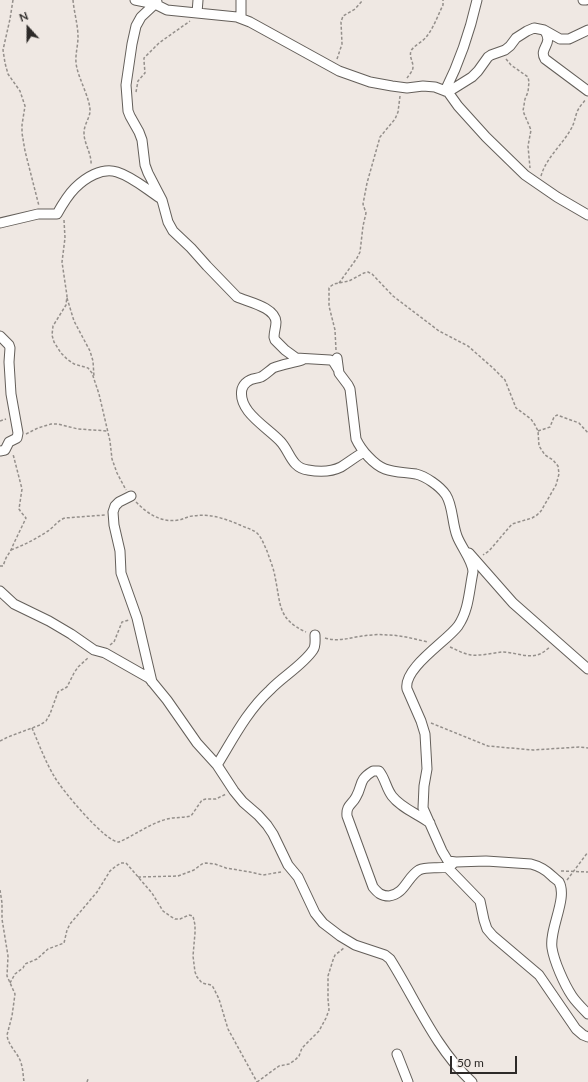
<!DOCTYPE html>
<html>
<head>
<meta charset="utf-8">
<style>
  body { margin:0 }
  #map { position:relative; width:588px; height:1082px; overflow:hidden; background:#efe8e3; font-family:Lato,sans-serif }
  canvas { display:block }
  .north { position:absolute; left:8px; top:8px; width:40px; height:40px; -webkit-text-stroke:3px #efe8e3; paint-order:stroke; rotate:339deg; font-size:11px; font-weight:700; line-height:16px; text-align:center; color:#2d2a28 }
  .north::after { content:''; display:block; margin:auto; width:14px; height:18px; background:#2d2a28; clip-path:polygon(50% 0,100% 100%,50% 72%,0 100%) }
  .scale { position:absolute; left:450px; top:1056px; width:67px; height:18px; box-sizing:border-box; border:2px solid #2d2a28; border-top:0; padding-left:5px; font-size:12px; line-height:14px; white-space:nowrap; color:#2d2a28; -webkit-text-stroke:3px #efe8e3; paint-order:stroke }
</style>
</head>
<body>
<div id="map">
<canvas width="588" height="1082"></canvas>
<div class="north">N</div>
<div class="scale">50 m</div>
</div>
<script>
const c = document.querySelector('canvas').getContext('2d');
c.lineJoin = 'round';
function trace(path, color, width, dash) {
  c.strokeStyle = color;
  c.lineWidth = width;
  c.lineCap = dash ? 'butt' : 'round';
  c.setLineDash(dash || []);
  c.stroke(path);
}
const path = new Path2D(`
  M 13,0 L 10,19 L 3,50 L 5,63 L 8,74 L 20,91 L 25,106 L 22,125 L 22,133 L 25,151 L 39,206
  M 73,0 C 74,12 78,25 78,37 C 78,47 74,58 77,68 C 79,79 91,101 90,112 C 89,119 84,125 84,133 C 84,144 92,154 91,165
  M 337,59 L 342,44 L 341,22 L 343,16 L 355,9 L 363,0
  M 506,59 L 511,65 L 528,77 L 529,82 L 528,92 L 525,99 L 523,111 L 531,130 L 528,146 L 530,168
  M 407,78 C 409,75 413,71 413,67 C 413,61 409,57 411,51 C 413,46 423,42 427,36 C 434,27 438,15 443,5 L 443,0
  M 136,92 L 138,81 L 145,73 L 144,61 L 144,58 L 159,43 L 190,21
  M 541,176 C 546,158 562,145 571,129 C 574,124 575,118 577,112 C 579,107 583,103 586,99
  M 64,220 L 65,238 L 62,262 L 67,296 L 66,305 L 53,326 L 52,335 L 54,342 L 61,353 L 67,359 L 74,364 L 88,368 L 92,373 L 99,394 L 110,441 L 112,459 L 117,473 L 126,490
  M 339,283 L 357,258 L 360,252 L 363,226 L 366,213 L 363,204 L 367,183 L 380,137 L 395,119 L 398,112 L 400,96
  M 67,298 L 74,321 L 90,351 L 93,361 L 94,377
  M 336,350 L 335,330 L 329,306 L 329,288 L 331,286 L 334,284 L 349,281 L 364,273 L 368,272 L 372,274 L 393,296 L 439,331 L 468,346 L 493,368 L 505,380 L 516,408 L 531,419 L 535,425 L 538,431 L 539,446 L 545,455 L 553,460 L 558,466 L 559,474 L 556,485 L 541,511 L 537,515 L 532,518 L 512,524 L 489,551 L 483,555
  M 0,421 L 6,419
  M 538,431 L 550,427 L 554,417 L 557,415 L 579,423 L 588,433
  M 26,434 L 38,428 L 51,424 L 58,424 L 78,429 L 108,431
  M 136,502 C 148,514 161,523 179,520 C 184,519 188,516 193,516 C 210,513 226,519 240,525 C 246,528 252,529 257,533 C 262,538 264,545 267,551 C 270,560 274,569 275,577 C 281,604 277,619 306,632
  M 11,550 C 24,545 36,539 48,531 C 54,527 58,520 65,518 L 105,515
  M 0,566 L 3,566 L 6,558 L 11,550 L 14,543 L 26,518 L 21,512 L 19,509 L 22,489 L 13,454
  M 325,638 C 338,642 349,638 362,636 C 370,635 379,634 387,635 C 401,635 414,639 428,642
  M 110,645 L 114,642 L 122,622 L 129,620
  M 450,647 C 457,650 464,654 471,655 C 481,656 492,653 502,652 C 514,652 526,658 537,655 C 542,654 546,650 550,647
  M 431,723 L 488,746 L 533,750 L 579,747 L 588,748
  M 32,728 C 39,744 45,761 54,776 C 61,789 106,843 119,842 C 135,835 149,824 167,819 C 175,817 183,818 191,816 L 202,800 L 206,799 L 216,799 L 226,794
  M 0,741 L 8,737 L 40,725 L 46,721 L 50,714 L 58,692 L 67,687 L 74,673 L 78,667 L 89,657
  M 561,871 L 588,872
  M 138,877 L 178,876 L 194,870 L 202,864 L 206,863 L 215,864 L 226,868 L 250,872 L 263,875 L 281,872
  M 567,880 L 588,852
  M 0,890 L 2,903 L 2,919 L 8,956 L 7,976 L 15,994 L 12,1016 L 7,1035 C 8,1045 16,1051 20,1060 C 23,1067 23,1075 24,1082
  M 10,983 L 15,974 L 23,968 L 25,964 L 37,959 L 48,949 L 64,943 L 67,930 L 70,924 L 97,892 L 110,871 L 116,866 L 121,863 L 126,863 L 152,893 L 163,911 L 170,916 L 175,919 L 180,919 L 189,915 L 193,916 L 195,925 L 195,933 L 193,956 L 195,972 L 197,977 L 202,983 L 211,985 L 213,987 L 219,999 L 228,1029 L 257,1082
  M 87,1082 L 88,1079
  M 257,1082 L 279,1066 L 289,1064 L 295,1060 L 299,1056 L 302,1048 L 319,1031 L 326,1018 L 329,1010 L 328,999 L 328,976 L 333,960 L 335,955 L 344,948`);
const minor = new Path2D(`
  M 135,0 L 155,4 L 167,10 L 237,17 L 250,22 L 339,71 L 370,82 L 392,86 L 407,88 L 423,86 L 435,87 L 448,92 L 458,106 L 486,137 L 525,175 L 557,197 L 588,215
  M 241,0 L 241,18
  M 583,0 L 586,0
  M 157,2 L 141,17 L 136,26 L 132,44 L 126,85 L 128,111 L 130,116 L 139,132 L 142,140 L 145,165 L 148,173 L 162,200 L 168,222 L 173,231 L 191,248 L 207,266 L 237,297 C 248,302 275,307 276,322 C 276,327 274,332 274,337 L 275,340 L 285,350 L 296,358 L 330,360 L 333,361 L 338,369
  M 197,13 L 198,0
  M 544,30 C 555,44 538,48 545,59 L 588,91
  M 445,91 C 459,63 470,31 477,0
  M 448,92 L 472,77 L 478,71 L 488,57 L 491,55 L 505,50 L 510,46 L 516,38 L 527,31 L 534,28 L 544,30 L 560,39 L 569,39 L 588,30
  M 0,223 L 38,214 L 57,214 C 62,205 68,195 75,188 C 85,178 102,167 117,172 C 133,177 146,189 160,198
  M 0,336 L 9,345 L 10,348 L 9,362 L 11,394 L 18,433 L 17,438 L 9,442 L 5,450 L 0,451
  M 337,358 L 339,373 L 348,385 L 350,389 L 356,439 C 361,450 374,465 385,469 C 396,473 405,472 416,474 C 425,476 440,486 446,495 C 453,506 452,523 457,536 C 461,547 473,561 473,572 C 469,591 469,610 458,626 C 447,641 403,668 407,689 L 421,721 L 425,734 L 427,769 L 424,786 L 423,808 L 442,851 L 448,861 L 456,862 L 486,861 L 531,864 C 539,866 546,870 552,876 C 554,878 557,880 559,882 C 568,898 549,929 552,948 C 554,961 564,984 572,996 C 576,1002 582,1008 588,1014
  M 302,360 C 293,363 282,364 273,368 C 269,371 265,375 261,377 C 256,379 251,378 247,382 C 244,384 243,386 242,389 C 237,411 267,427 280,441 C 290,451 291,468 308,470 C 319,472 331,472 341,467 C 349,462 355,457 364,452
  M 131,496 L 119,502 L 115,506 L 113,512 L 114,525 L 120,551 L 121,573 L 137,618 L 152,682
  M 469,553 L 513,603 L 588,669
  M 0,591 L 14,604 L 49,621 L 71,634 L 94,650 L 105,653 L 149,678 L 167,700 L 197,743 L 217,765 L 234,791 L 243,802 L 258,815 L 267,825 L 273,834 L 288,865 L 298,877 L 315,913 L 323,923 L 340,936 L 355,945 L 385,955 L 390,959 C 416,1000 435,1048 472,1082
  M 217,765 C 233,739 247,711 270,690 C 282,677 303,665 313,650 C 316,646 315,641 315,635
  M 430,823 C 418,814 401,808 392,796 C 386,788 385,778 379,771 L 373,771 C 358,780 363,785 356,797 C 352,805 346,805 347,816 L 373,887 C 378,893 381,896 389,896 C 405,894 407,877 419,870 C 427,866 438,869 447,867 C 450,866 453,864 455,862
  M 447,867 L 480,901 L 484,920 L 487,929 L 493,936 L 539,975 L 576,1029 L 583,1035 L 588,1037
  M 397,1054 L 408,1082`);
trace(minor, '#645f5a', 11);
trace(path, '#948f8b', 1.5, [3, 2]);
trace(minor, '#fff', 9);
</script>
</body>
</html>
